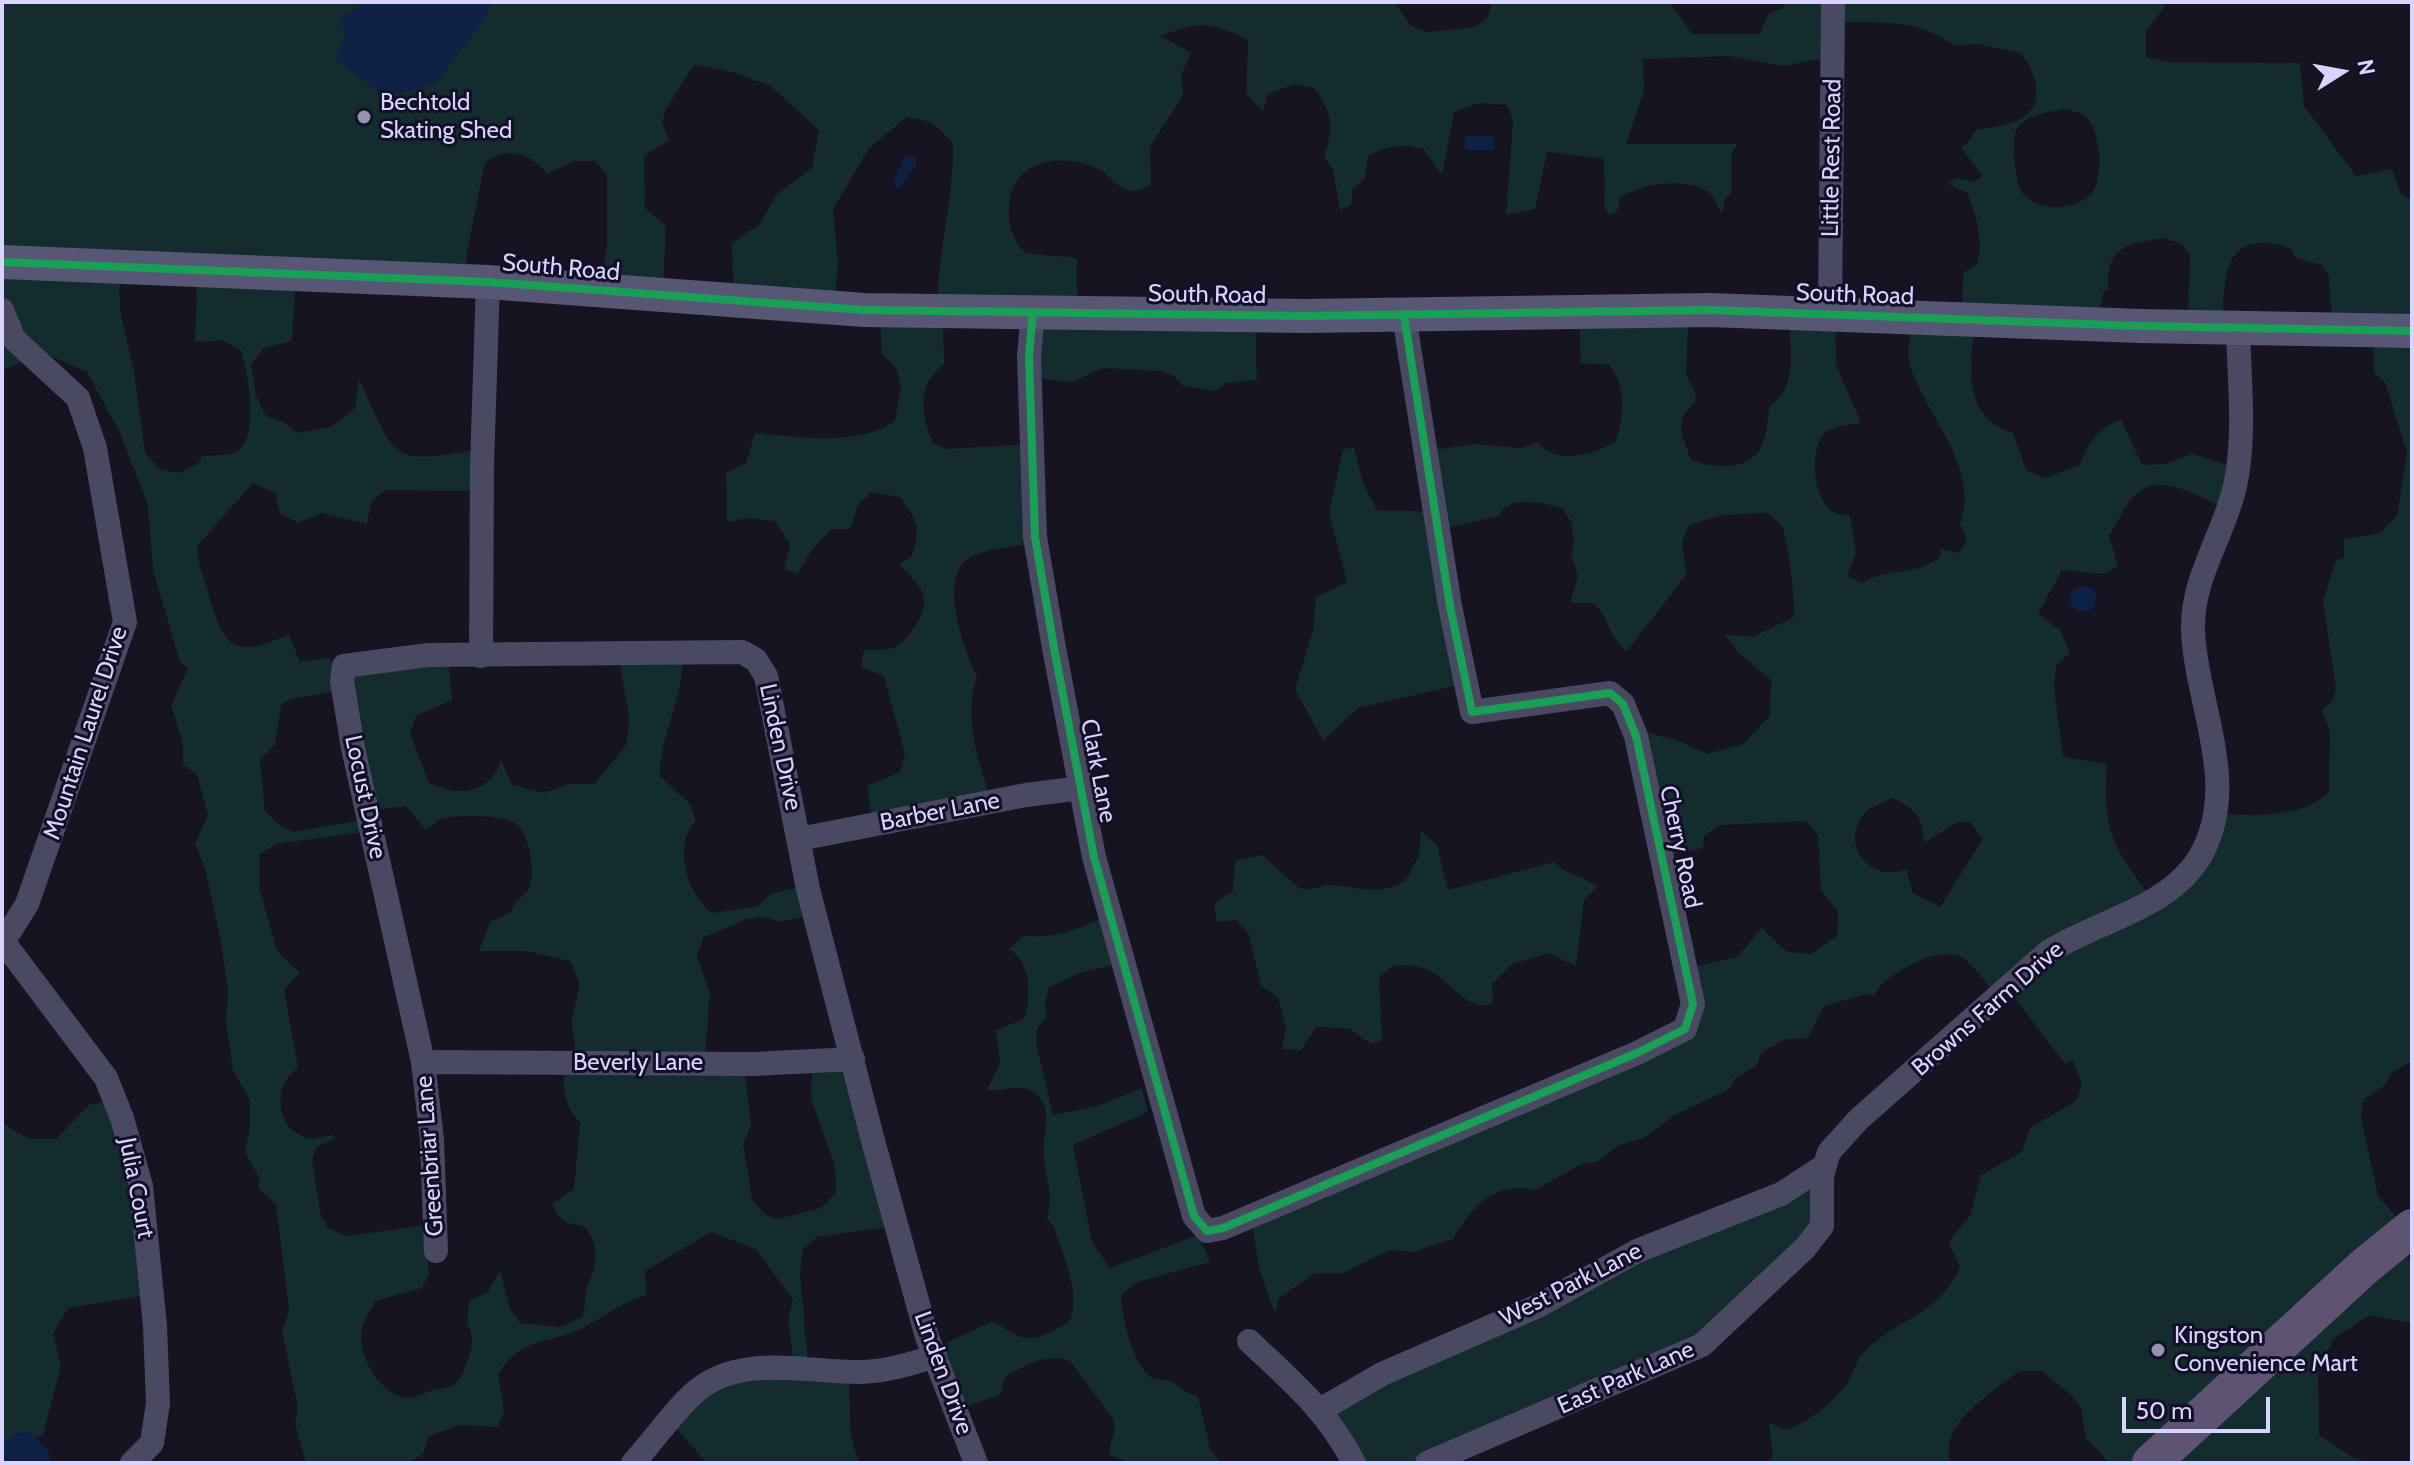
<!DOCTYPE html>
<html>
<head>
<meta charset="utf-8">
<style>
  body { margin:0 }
  #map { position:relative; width:2414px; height:1465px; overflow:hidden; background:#161421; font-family:Cabin,sans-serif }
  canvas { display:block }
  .frame { position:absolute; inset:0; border:4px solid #d9d4ff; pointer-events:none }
  .north { position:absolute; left:2302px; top:32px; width:80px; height:80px; -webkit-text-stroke:6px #130f26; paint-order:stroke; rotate:79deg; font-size:22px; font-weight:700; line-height:32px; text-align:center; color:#d9d4ff }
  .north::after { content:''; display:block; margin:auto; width:28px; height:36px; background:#d9d4ff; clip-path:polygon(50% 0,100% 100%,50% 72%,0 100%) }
  .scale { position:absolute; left:2122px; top:1397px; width:148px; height:36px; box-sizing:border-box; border:4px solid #d9d4ff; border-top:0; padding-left:10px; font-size:24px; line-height:28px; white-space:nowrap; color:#d9d4ff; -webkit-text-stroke:6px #130f26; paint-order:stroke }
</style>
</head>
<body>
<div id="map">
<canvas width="2414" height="1465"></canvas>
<div class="frame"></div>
<div class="north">N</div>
<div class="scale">50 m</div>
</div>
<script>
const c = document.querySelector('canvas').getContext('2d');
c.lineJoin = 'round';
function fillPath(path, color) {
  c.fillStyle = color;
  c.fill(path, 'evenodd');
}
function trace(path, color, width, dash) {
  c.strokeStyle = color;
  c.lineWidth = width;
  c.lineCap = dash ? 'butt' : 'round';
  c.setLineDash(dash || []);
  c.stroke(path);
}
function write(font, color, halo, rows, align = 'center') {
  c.font = font + ' Cabin,sans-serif';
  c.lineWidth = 6;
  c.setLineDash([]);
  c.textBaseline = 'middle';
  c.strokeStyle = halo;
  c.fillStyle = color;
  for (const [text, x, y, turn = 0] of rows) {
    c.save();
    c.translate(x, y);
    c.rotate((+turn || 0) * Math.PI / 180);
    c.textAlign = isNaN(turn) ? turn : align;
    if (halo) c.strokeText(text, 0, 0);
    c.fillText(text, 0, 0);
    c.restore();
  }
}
const green = new Path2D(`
  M 2,2 L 1394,2 L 1411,26 L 1428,32 L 1475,27 L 1487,19 L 1492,2 L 1670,2 L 1692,34 L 1760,34 L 1768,14 L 1781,9 L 1786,2 L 2161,2 L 2165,6 L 2146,32 L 2146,57 L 2168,62 L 2300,63 L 2304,106 L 2356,176 L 2392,169 L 2401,194 L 2412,200 L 2412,1061 L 2392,1072 L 2384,1086 L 2364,1099 L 2361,1118 L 2378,1196 L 2407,1229 L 2397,1243 L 2412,1263 L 2412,1318 L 2410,1323 L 2370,1315 L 2334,1338 L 2318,1371 L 2319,1435 L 2354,1458 L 2375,1463 L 2110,1463 L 2086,1438 L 2081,1407 L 2071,1395 L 2042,1371 L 2019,1371 C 1992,1394 1937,1423 1951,1463 L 1768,1463 L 1773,1457 L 1769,1423 L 1787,1430 C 1809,1421 1832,1404 1846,1385 C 1852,1377 1854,1365 1860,1357 C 1892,1318 1938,1319 1960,1266 L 1948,1242 L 1970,1216 L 1981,1175 L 2022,1152 L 2030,1128 L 2076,1101 L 2082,1085 L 2073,1060 L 2065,1064 L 2008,989 L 1995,994 C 1986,983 1973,963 1961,957 C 1939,945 1882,975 1874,996 L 1867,994 L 1824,1006 L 1808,1038 L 1786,1039 L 1762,1052 L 1756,1066 L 1735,1078 L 1731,1088 L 1675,1115 L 1644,1138 L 1619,1145 L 1597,1162 L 1582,1164 L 1535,1190 C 1494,1181 1472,1206 1453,1239 L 1413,1252 L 1390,1250 L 1343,1273 L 1313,1274 L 1278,1299 L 1275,1314 L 1259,1268 L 1251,1215 L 1684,1028 L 1690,968 L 1737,957 L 1762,928 L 1787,952 L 1811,954 L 1837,936 L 1838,912 L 1821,890 L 1818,835 L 1806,821 L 1719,825 L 1704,836 L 1703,848 L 1664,857 L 1635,729 L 1679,741 L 1707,754 L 1743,744 L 1770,716 L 1771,680 L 1739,653 L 1724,634 L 1753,637 L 1794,617 C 1796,605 1787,535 1782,527 C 1779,522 1772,518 1768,513 L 1723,515 L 1689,525 L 1682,542 L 1686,575 L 1627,651 C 1611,642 1608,616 1594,603 L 1570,603 L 1578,576 L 1571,554 L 1574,544 L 1572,523 L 1562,508 C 1539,503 1513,494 1498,516 L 1442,529 L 1468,683 L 1358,708 L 1323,741 L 1295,689 L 1314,627 L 1315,598 L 1347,582 L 1329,513 L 1343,449 L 1354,448 L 1363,483 L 1377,510 L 1436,512 L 1428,451 L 1473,444 L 1522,448 L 1537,442 C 1557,465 1592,456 1616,441 C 1624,414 1627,387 1609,365 L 1581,363 L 1579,316 L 1689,310 L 1686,374 L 1696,394 L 1695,403 C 1672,420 1683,436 1691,460 C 1711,468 1747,472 1760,449 C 1767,438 1767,418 1770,406 C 1799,387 1790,345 1788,316 L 1835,315 L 1836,364 L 1861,423 C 1850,425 1832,426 1824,434 C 1809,451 1813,498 1832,511 C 1837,514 1845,515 1850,516 L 1856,553 L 1847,576 L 1862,583 C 1889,566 1916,577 1940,557 L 1941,549 L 1959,553 L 1967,540 L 1960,524 C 1981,471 1928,417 1911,369 C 1906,355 1911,334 1912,319 L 1962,316 L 1963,273 L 1977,264 C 1984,239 1976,216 1967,193 L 1948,184 L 1956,178 L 1974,182 L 1982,176 L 1961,147 L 1968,143 L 1976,130 C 1990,127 2008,126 2020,119 C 2048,105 2035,71 2021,53 L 1977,44 L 1956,46 C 1914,18 1886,23 1837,22 L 1837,55 L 1784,66 L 1729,56 L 1643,59 L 1644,91 L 1626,144 L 1737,144 L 1731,154 L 1731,193 L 1725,199 L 1722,214 C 1718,207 1714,196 1708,192 C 1684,177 1645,183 1621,197 L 1617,211 L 1609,215 L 1605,208 L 1604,159 L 1547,152 L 1535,209 L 1506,215 L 1513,120 L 1507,105 L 1479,103 L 1454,112 L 1442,175 L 1424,149 C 1400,144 1389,145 1368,156 L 1364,180 L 1353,188 L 1351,205 L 1340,210 L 1333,170 L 1324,156 C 1335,130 1332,110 1314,88 L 1294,84 L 1268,94 L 1263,111 L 1246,93 L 1248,40 C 1210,21 1200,21 1160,36 L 1191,53 L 1181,75 L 1183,95 L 1150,147 L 1151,185 C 1146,187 1139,191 1133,191 C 1116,189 1111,175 1097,168 C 1057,151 1006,162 1009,215 C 1010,232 1014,241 1026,253 L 1077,258 L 1077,309 L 1255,317 L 1257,380 L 1226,383 L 1216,391 L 1183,386 L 1173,375 L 1160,371 L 1103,368 L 1072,382 L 1033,378 L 1034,311 L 943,314 L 944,364 C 916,386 920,412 933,443 L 946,449 L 1031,444 L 1036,542 C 1016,547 985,548 968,559 C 938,579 964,650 977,676 C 962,717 979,761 991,801 L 872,821 L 867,786 L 900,772 L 905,754 L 884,676 L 861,667 L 864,650 C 874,650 887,651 895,647 C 908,640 926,615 924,600 C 923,586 908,574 899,564 L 911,557 C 922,527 918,524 900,497 L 871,492 L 858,505 L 850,529 L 832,529 L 813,548 L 797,574 L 784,569 L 790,545 L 775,521 L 746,518 L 727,522 L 726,473 L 746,463 L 755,433 C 796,437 860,447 895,421 L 901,386 L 896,368 L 882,354 L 879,309 L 937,307 C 938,251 954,199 953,143 L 931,122 L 907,117 L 869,148 L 833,209 L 838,261 L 834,305 L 734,298 L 732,243 L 760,224 L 776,195 L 812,168 L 819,130 L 769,85 L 729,71 L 694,65 L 666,109 L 662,122 L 669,140 L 644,156 L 645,208 L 666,226 L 663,293 L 600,285 L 607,247 L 607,175 L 595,161 L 574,161 L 547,174 C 533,154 505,145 485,163 L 467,252 L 466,278 L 296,272 L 292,341 L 264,348 L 251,364 L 256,396 L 266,416 L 284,422 L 297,433 L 331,427 L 355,408 L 359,379 C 398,464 390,464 483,449 L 481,491 L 385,490 L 371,502 L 367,524 L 322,513 L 298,523 L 280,513 L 275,493 L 253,483 L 197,546 C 197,562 205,580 209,596 C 225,650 236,659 289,634 L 300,662 L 328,658 L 343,667 L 448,656 L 452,700 L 416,716 L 410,733 L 429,783 C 458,797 490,795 501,760 L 512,785 L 544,793 L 570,784 L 595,784 C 601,774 624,750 626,744 C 635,715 620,686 620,656 L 682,652 C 685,700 660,731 660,776 L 690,804 L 696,821 C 672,842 687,897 713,913 L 758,906 L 771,894 L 809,885 L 817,913 L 780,922 L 765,917 L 747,919 L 703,938 L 697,956 L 710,994 L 705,1054 L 744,1064 L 751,1127 L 743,1143 L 752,1199 L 764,1214 L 778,1219 L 821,1208 L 836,1193 L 835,1166 L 811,1099 L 812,1062 L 848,1058 L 895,1226 L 817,1237 L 803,1249 L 800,1273 L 808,1365 L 848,1376 C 853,1410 845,1432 860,1463 L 707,1463 L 670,1422 L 698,1389 L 794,1363 L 788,1320 L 793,1300 L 756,1249 L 711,1232 L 645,1271 L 646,1295 C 619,1304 608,1315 584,1327 C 548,1346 524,1334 498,1374 L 504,1411 L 498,1427 L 460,1425 L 429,1436 L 424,1452 L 409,1463 L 306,1463 L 295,1424 L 298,1407 L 282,1332 L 289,1310 L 276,1204 L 258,1188 L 260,1180 L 245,1151 L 250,1129 L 250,1100 L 233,1071 L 226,1020 L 228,989 L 220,937 L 205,868 L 195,844 L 208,815 L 197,774 L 183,765 L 183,744 L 171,705 L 188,668 L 180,662 L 153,570 L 148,505 L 121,435 L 87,372 L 42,352 L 2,371 ZM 2066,109 C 2071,111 2080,112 2084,115 C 2100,127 2104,175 2093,191 C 2077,215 2022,212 2018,182 C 2009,129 2010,117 2066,109 ZM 2165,238 L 2182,244 L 2190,256 L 2188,324 L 2223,324 C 2224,274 2224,226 2292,249 L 2295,258 L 2322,265 L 2329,276 L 2332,327 L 2373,332 L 2374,373 L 2385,382 L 2407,453 L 2397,516 L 2380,533 L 2344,539 L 2344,558 L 2336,560 L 2323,601 L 2336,688 L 2333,700 L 2322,710 L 2330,732 L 2329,792 C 2300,819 2257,815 2218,814 L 2159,897 L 2152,898 C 2113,847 2102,831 2107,764 L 2063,757 L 2054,688 L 2056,666 L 2070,653 L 2061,631 L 2038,614 L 2062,570 L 2103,574 L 2118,566 L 2109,536 C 2117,524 2125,504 2136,494 C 2161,471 2202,498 2225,509 L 2231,466 L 2192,454 L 2164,464 L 2142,465 L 2121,419 C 2097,431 2089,439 2080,465 L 2045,478 L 2026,470 L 2013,433 C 1961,416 1970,366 1975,321 L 2096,323 L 2104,291 L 2108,290 C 2106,245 2127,244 2165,238 ZM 119,266 L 198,269 L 195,342 L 221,340 L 241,350 C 248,373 259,431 240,449 C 232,457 212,455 202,456 L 198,464 L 178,473 L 159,469 L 145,453 L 134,371 L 120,311 ZM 343,690 L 369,811 L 406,806 L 426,830 C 430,827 436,821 441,819 C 454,814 504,815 515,823 C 529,832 534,867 531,882 C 529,894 515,899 511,912 L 490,922 L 479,951 L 526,951 L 570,961 L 580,984 L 572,1018 L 576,1061 L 564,1065 C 563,1089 563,1104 580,1122 L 574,1189 L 552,1204 C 558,1220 567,1224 584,1226 C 600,1246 598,1264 588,1285 C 585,1293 586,1308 582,1317 L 560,1327 L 520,1323 L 510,1309 L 500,1270 L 488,1292 L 469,1301 L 467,1324 C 475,1334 472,1348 468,1359 C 458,1387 457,1386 430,1391 C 422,1393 414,1399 406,1398 C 379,1394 357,1354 362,1330 C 363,1320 371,1310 375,1301 L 422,1288 L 429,1274 L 425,1225 L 348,1236 L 328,1228 L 321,1216 L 312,1160 L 317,1147 L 335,1138 L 333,1135 C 325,1136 315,1140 307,1138 C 275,1129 272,1085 298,1068 L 284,989 L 300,973 L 277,951 L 259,887 L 259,855 L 275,844 L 371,831 L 367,819 L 293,832 L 280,826 L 265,811 L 260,759 L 275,744 L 281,705 L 291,699 ZM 1893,798 C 1917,810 1923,817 1924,843 L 1957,822 L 1970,822 L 1983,839 L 1940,907 L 1913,893 L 1906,869 C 1871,884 1838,844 1865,813 C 1871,806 1884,802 1893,798 Z
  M 1421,831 L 1437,845 L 1448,890 L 1554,862 C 1569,877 1582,874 1597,887 L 1584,900 L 1576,966 L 1549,953 L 1512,964 L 1492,984 L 1493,1004 C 1461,1011 1448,974 1420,967 C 1412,965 1402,966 1394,965 L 1379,977 L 1382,1040 L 1371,1044 L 1349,1028 L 1316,1027 L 1301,1050 L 1282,1049 L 1286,1029 L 1278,997 L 1261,986 L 1249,934 L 1236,920 L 1217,922 L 1214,903 L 1233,891 L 1235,861 L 1262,855 L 1299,888 C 1311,892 1319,885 1331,885 C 1355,886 1375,897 1401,883 C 1411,878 1411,865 1419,857 Z
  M 1113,914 L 1125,962 L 1079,973 L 1049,988 L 1045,1001 L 1046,1017 L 1037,1029 L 1037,1047 L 1053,1115 L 1098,1106 L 1142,1088 L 1148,1112 L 1073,1145 L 1092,1242 L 1110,1268 L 1198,1235 L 1210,1262 L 1137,1282 L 1122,1294 C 1119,1312 1134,1364 1149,1376 C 1156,1382 1164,1378 1172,1382 C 1183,1388 1185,1394 1198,1396 L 1210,1449 L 1221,1463 L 1132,1463 L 1108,1454 L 1115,1429 L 1113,1419 L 1070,1361 C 1049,1352 1023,1366 1005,1377 L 1000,1395 L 959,1409 L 936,1348 L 993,1321 C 1029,1345 1032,1343 1070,1321 C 1081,1290 1063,1258 1054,1227 L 1047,1219 C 1056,1190 1041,1172 1044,1145 C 1045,1128 1052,1106 1035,1093 C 1021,1081 1002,1094 987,1089 L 1000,1064 L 996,1030 L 1024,1019 C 1032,996 1031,963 1009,949 L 1024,935 C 1053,941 1086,925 1113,914 Z
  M 111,1100 L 151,1295 L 68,1308 L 53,1334 L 61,1365 L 43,1435 L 2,1445 L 2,1123 L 29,1139 L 56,1139 L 89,1105 Z
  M 1824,1166 L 1822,1226 L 1731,1318 L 1427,1463 L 1354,1463 L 1320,1410 Z`);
const water = new Path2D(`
  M 367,2 L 493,2 L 485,18 L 436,83 L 392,95 L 379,92 L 335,59 L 346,34 L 339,19 Z
  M 1465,136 L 1494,136 L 1494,150 L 1465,150 Z
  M 906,155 L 915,156 L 916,165 L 899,188 L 892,184 Z
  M2070 599a13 13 0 1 1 26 0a13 13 0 1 1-26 0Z
  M 31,1432 L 49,1452 L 50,1463 L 2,1463 L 2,1444 L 18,1433 Z`);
const street = new Path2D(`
  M 2,310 L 14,339 L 78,398 L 95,448 L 125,622 L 27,904 L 2,944
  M 1033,312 L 1029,356 L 1035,537 L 1054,648 L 1094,857 L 1194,1216 L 1207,1231 L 1223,1228 L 1637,1053 L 1685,1029 L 1693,1004 L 1636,736 L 1623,704 L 1610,693 L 1472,712 L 1450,606 L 1404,316
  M 1830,314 L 1833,2
  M 481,656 L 482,465 L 488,282
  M 799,839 L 1026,795 L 1081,788
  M 2,940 L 106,1078 L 122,1118 L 141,1186 L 155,1326 L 158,1403 L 152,1443 L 132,1463
  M 423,1062 L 753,1064 L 853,1059
  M 436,1251 L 432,1140 L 423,1062 L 353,748 L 342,681 L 344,666 L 428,655 L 742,652 L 756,660 L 766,676 L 808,889 L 872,1137 L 927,1337 L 976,1463
  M 1249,1341 C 1291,1381 1327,1410 1354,1463
  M 1320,1410 L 1382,1374 L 1538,1306 L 1637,1251 L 1781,1194 L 1824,1166
  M 633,1463 C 654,1440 672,1413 694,1393 C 740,1352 809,1373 862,1372 C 887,1371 912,1364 935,1356
  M 1427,1463 L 1702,1345 L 1805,1248 L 1822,1226 L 1822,1176 L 1829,1152 L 1859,1119 L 2048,952 C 2098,920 2174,908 2203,851 C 2239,781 2196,703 2193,631 C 2191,579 2224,535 2235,486 C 2246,436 2239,378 2238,328`);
const secondary = new Path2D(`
  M 2,262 L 488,282 L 864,310 L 1305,316 L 1710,310 L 2140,326 L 2412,331`);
const primary = new Path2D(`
  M 2151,1463 L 2365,1266 L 2412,1228`);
const cycleway = new Path2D(`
  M 2,262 L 488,282 L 864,310 L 1305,316 L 1710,310 L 2140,326 L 2412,331
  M 1033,312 L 1029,356 L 1035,537 L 1054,648 L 1094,857 L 1194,1216 L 1207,1231 L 1223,1228 L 1637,1053 L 1685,1029 L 1693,1004 L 1636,736 L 1623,704 L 1610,693 L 1472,712 L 1450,606 L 1404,316`);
const markers = [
  [364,117,8,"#9591b1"],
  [2158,1350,8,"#9591b1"]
];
const poiNames = [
  ["Bechtold",380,103],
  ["Skating Shed",380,131],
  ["Kingston",2174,1336],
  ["Convenience Mart",2174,1364]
];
const streetNames = [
  ["Little Rest Road",1832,158,-89],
  ["South Road",561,268,5],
  ["South Road",1207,295,1],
  ["South Road",1855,295,2],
  ["Mountain Laurel Drive",86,733,-72],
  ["Linden Drive",780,747,78],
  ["Clark Lane",1098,771,79],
  ["Locust Drive",365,797,78],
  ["Barber Lane",940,812,-11],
  ["Cherry Road",1680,847,78],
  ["Browns Farm Drive",1988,1009,-41],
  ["Beverly Lane",638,1063],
  ["Greenbriar Lane",430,1156,-94],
  ["Julia Court",136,1188,79],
  ["West Park Lane",1571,1285,-27],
  ["Linden Drive",943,1373,70],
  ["East Park Lane",1626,1378,-24]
];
fillPath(green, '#132c2d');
fillPath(water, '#0d2144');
trace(street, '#4a4962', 24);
trace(secondary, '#575674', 34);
trace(primary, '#5e5373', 38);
trace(cycleway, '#1a9f57', 8);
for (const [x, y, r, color] of markers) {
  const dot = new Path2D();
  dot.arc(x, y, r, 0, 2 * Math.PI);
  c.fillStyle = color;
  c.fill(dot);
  trace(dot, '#130f26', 3);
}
write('24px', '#d9d4ff', '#130f26', poiNames, 'left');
write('24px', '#d9d4ff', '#130f26', streetNames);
</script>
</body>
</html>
